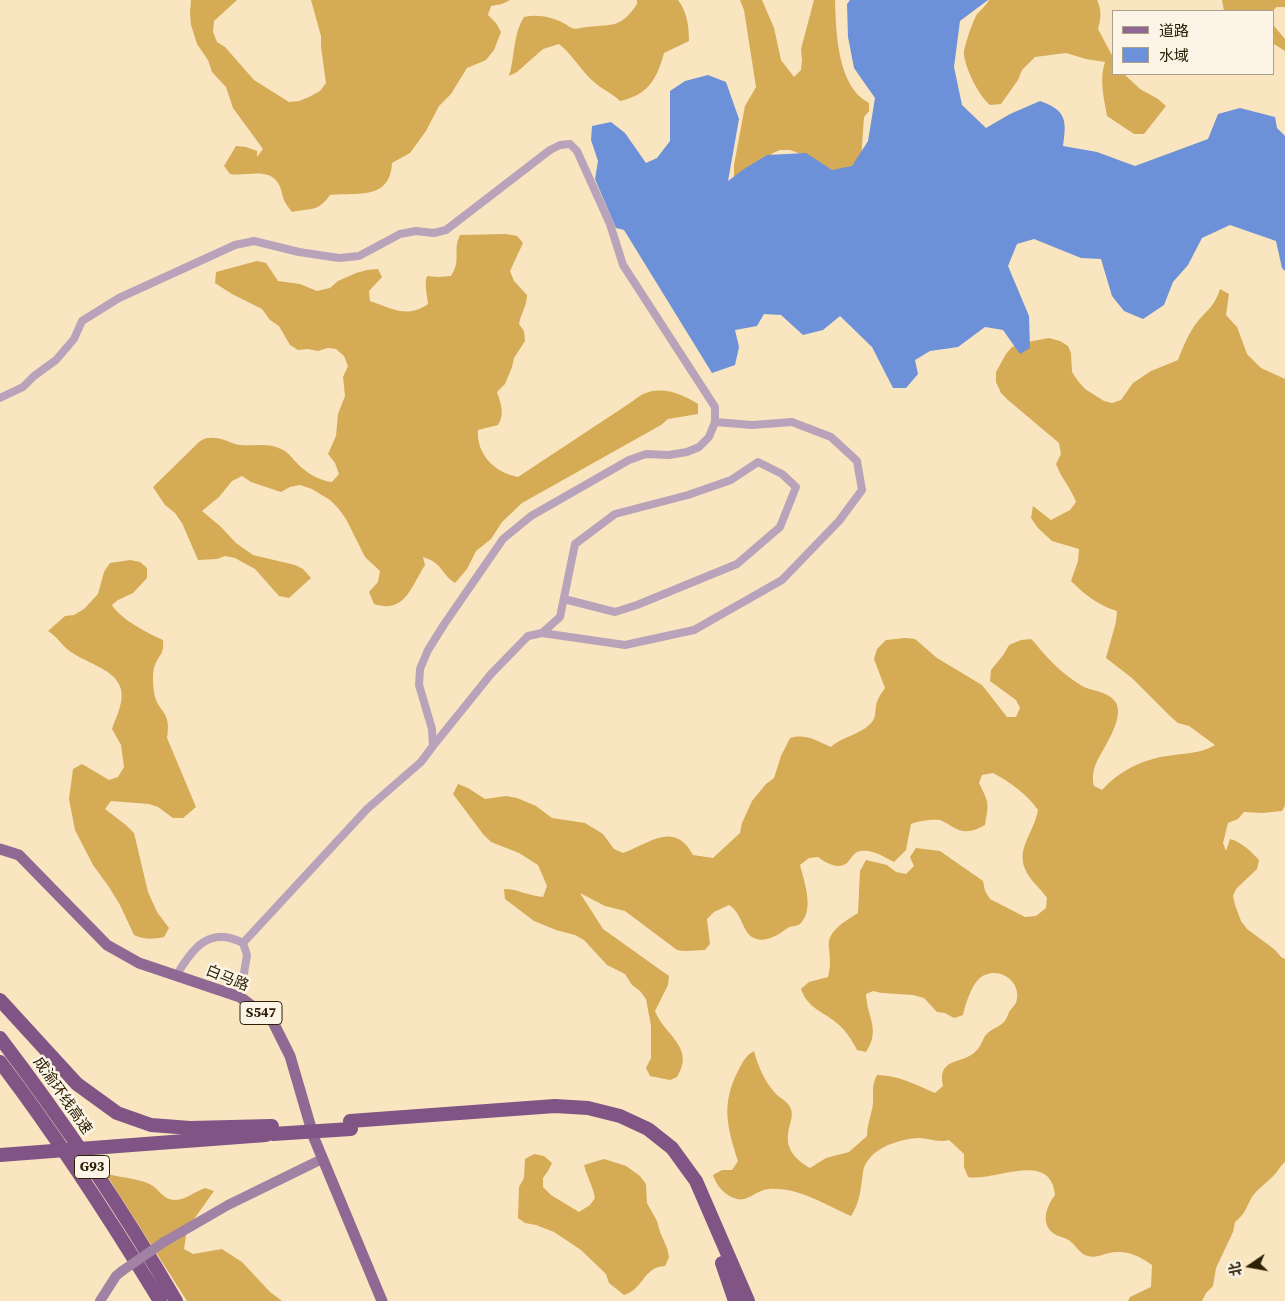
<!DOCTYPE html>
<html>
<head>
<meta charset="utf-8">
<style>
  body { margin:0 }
  #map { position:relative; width:1285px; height:1301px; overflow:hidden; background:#f9e5bf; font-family:"Source Serif 4","Noto Sans SC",serif }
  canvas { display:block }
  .legend { position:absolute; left:1112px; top:10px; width:162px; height:65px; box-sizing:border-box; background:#fbf4e7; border:1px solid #a9a08d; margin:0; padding:6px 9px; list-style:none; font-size:15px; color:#2d2105 }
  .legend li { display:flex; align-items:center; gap:10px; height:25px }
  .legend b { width:25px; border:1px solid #a9a08d }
  .north { position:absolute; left:1225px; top:1241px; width:50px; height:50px; -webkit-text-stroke:4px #fbf4e7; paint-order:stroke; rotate:258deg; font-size:14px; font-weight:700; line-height:20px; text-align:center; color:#2d2105 }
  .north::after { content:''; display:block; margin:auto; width:18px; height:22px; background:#2d2105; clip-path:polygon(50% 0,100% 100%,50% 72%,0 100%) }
</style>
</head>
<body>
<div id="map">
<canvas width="1285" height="1301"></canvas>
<ul class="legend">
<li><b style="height:6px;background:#8f6993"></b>道路</li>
<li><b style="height:14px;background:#6d91d8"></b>水域</li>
</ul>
<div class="north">北</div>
</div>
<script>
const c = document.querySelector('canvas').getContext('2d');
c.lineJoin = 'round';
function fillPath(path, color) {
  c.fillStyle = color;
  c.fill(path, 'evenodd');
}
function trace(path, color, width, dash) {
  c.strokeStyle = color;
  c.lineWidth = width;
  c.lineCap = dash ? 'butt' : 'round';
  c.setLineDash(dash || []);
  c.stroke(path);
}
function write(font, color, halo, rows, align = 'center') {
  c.font = font + ' "Source Serif 4","Noto Sans SC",serif';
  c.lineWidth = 5;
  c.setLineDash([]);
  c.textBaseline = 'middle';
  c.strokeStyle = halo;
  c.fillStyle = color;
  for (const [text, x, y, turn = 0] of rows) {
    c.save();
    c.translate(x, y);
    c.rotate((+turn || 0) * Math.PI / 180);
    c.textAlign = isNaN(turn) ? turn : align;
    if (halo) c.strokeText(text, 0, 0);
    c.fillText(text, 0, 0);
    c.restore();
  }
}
const forest = new Path2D(`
  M 191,0 L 237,0 L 214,21 L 213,32 L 217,42 L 225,47 L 254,80 L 289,102 L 299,101 L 309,97 L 320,91 L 326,83 L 321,47 L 321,36 L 311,0 L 510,0 L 502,4 L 491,6 L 488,15 L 496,23 L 501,32 L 494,50 L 486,60 L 467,68 L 451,94 L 439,106 L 426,131 L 410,153 L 392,163 C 390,201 357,192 330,195 C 318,212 311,208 292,212 C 290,209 287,206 285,202 C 282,197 282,189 278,183 C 268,167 245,177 230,174 L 224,166 L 236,146 L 246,147 L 257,151 L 257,157 L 263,149 L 233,108 L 226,87 L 212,72 L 208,60 L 197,44 L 191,25 L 190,13 Z
  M 637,0 L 678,0 C 687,12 689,26 689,41 L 664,53 C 657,79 648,95 620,101 C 612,93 603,90 594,82 C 581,71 573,55 559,44 L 543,49 L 517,72 L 509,76 C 515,57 513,34 524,17 C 537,14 553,17 565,24 C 568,25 570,28 572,28 C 576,30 583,27 587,27 C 614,24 621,28 637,4 Z
  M 740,0 L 762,0 L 774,28 L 781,60 L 794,77 L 801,70 L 802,61 L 801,49 L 814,0 L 835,0 C 836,31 837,87 869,103 L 869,111 L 864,117 L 861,159 L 847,181 L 812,158 L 790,150 L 780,150 L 773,153 L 740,182 L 734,176 L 734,165 L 745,106 L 756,87 L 744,10 Z
  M 989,0 L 1097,0 C 1102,11 1101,18 1098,29 L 1114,59 L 1114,74 L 1124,74 L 1140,89 L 1158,99 L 1166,106 L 1144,134 L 1134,134 L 1107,116 C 1104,98 1099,80 1105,62 L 1086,59 L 1066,53 L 1035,57 L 1022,70 L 1018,80 L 1001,104 L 990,105 C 979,96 966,70 964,55 C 963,49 972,24 975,18 C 977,12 985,8 989,0 Z
  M 1222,0 L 1285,0 L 1285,7 L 1277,7 L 1272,11 L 1224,11 Z
  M 1274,26 L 1285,39 L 1285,51 L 1274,44 Z
  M 506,234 L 517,236 L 523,243 L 510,271 L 514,281 L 527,295 C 527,306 521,313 519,324 L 524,331 L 525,341 L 514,358 L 512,367 L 505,384 L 497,392 C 501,404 505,414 498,425 L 478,430 C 476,454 495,473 518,477 L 633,401 C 653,383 678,391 698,404 L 698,414 L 668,419 L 661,425 L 522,503 L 502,522 L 491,539 L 476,551 L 467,569 L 455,583 C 440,573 443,563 423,557 L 425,565 C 411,587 405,614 374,604 L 369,592 L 378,582 L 380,571 L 365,557 L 346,519 L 338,508 L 330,500 L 312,489 L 300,485 L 290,487 L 281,492 L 251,482 L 242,476 L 232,481 L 219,497 L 202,511 L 220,526 L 236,543 L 253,555 L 295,565 L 303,569 L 311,578 L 289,598 L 279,596 L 255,569 L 235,558 L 225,556 L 217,559 L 198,560 L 182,523 L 175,513 L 165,505 L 153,487 L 199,442 C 202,440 205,438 209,438 C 219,437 226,441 235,444 C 251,448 266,441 281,449 C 288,452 291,457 296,462 C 305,472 319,481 332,482 L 339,474 L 335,463 L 328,454 L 336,436 L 338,414 L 345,396 L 343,377 L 348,366 L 344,356 L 336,349 L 328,348 L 318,351 L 308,349 L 298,350 L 290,345 L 279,326 L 270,320 L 262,309 L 232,294 L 215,283 L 216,272 L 257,261 L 266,263 L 278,281 L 300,284 L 317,291 L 330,288 L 338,281 L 356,273 L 367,270 L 378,269 L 382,277 L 369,291 L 370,301 C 391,308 407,319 428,304 C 427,293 424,286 427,276 L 438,277 L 451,276 C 462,259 452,251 460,235 Z
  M 1220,289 L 1229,294 L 1226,315 L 1237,327 L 1247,354 L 1261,368 L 1285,379 L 1285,805 L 1282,811 L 1262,813 L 1244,812 L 1238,819 L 1228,823 L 1223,843 L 1226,851 L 1230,839 C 1240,841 1252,852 1259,860 L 1257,869 L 1236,889 L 1233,896 L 1235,905 L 1241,921 L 1247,929 L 1274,949 L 1281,957 L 1285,959 L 1285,1162 C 1280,1166 1279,1170 1275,1174 C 1268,1182 1258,1188 1252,1197 C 1245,1209 1247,1212 1235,1222 L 1233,1232 L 1216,1268 L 1213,1286 L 1206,1293 L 1202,1301 L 1128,1301 L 1130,1297 L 1151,1287 L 1152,1265 C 1141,1257 1130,1251 1116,1252 C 1105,1252 1096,1260 1085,1255 C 1079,1252 1076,1246 1071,1242 C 1066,1237 1058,1237 1053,1233 C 1040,1223 1047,1205 1055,1195 C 1051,1149 994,1182 968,1177 L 964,1167 L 964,1154 L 949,1140 C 936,1143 930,1138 919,1138 C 898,1139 867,1149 863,1172 C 861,1187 860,1203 851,1216 C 825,1205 799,1187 769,1189 C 758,1189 748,1202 737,1199 C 725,1196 716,1185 713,1175 L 722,1170 L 732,1170 L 738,1161 C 727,1127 721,1104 738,1071 C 743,1062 745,1056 754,1051 C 758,1067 766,1084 777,1095 C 782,1099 789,1103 791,1109 C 794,1118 788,1126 788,1135 C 786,1151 798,1161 810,1168 L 826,1158 L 849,1152 L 867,1136 C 867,1124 872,1114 873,1103 C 874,1090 871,1088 877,1075 C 898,1075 916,1085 935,1093 L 943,1086 C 937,1057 961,1065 975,1052 C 980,1048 982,1041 985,1036 C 990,1029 998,1028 1004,1022 C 1006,1020 1008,1015 1009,1012 C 1011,1009 1014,1006 1016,1003 C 1024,980 994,963 978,980 C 971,987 965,1005 963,1015 L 954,1018 L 945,1013 L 937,1012 L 924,998 L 913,995 L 882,993 L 873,991 L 866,994 C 867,1018 881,1029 866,1052 L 857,1050 C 852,1040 846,1031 838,1024 C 823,1011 808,1009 801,989 L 809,982 L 828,977 C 831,966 830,959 829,948 C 826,931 846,921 858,913 L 860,871 L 866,860 L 887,865 L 896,872 L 906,874 L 914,866 L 910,857 L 916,848 L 940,851 L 983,881 L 985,891 L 990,899 L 1025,917 L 1036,916 L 1046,908 L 1047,898 C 1041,889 1032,882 1027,873 C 1014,849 1034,834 1038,810 C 1027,794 1010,782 993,773 L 982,775 L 979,783 C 989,803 989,803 985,825 C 973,832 963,834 951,826 C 948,824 943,821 940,820 C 931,819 919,821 911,824 L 906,850 L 894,862 C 884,857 873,849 861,851 C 853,852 852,858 847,863 C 838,870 826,863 818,857 L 809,858 L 800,865 C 804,881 815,910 800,924 C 797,926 793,926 789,927 C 786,929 782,932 779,934 C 772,938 762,942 754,938 C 742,933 743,914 729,905 L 714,912 L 707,919 L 710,944 L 705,950 C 695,950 687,952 677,950 L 625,911 L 605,906 L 580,893 L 603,929 L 669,976 L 668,985 L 655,1011 C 664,1035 696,1047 677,1077 L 670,1080 L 650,1076 L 646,1068 L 651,1058 L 651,1026 L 646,999 L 640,991 L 632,985 L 625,974 L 607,965 L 584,940 L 575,935 L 556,930 L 534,921 L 505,899 L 504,889 C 518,889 529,896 543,897 L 547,886 L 538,865 L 519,853 L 491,842 L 483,834 L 453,794 L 458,784 L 468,788 L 485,799 L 506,796 L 517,798 L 536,806 L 552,818 L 585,823 L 603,834 L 614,849 L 623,853 C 649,844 674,820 693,855 L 713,858 L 740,833 L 742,823 L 752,801 L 766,784 L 774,778 L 781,756 L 790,738 C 806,733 817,741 831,747 C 843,736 861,735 872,722 C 876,717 875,712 876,706 C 877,699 881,694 885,688 L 874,659 L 877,649 L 886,640 L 905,638 L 915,639 L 937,658 L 982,685 L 1007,717 L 1016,717 L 1020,708 L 1016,700 L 990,681 L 991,670 L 1004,654 L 1009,645 L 1021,640 L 1031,639 C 1037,644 1040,650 1046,656 C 1056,667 1069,678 1082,686 C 1091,691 1106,691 1114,700 C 1124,711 1113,732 1107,743 C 1099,758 1090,769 1094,786 L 1102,790 C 1121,769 1146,758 1174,755 C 1189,753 1201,753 1215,745 L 1189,726 L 1178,723 L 1170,716 L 1132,678 L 1106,658 L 1116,622 L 1117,611 C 1099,606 1084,594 1071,581 L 1078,561 L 1079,549 L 1052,541 L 1038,528 L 1031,518 L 1033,506 L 1051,520 L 1070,510 L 1076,502 C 1071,488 1061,478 1056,464 L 1061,454 L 1059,443 L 1008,400 L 1001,393 L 996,382 L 996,372 L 1006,354 L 1012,347 L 1022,343 L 1049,338 L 1060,341 L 1068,346 L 1071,353 L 1072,372 L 1078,381 L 1085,389 L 1104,401 L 1112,403 L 1121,400 L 1133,383 L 1151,371 L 1178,360 C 1183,347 1189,332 1198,321 C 1209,308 1214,307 1220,289 Z
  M 130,560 L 140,562 L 147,568 L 147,578 L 133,593 L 118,600 L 112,605 C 120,619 149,634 163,640 C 164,655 160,653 155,665 C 152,672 153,684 154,692 C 157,713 172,709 167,738 L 196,807 L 183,818 L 173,818 L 158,807 L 149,804 L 111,801 L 105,809 L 127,826 L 134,833 L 148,892 L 157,912 L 169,928 L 164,937 C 153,939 145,940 134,935 L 120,905 L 109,887 L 93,865 L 75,830 L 69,799 L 73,769 L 82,764 L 109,780 L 118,777 L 124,767 L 121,745 L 112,729 C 114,722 117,717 119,710 C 132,674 97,668 74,654 C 63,648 58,637 48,631 L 65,616 L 74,615 L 84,609 L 98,594 L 104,572 L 110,563 Z
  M 534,1154 L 544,1156 L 552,1163 L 548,1171 L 543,1178 L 543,1187 L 551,1195 L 579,1212 L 590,1205 L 595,1198 C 593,1186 587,1177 584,1165 L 604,1159 L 626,1166 L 640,1176 L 646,1184 L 647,1203 L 657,1221 L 660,1232 L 667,1248 L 669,1257 L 665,1266 C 643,1267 643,1290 624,1295 L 609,1283 L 606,1274 L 581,1250 L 554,1232 L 536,1225 L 525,1223 L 518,1218 L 519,1187 L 524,1178 L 525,1159 Z
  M 106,1174 C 119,1177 143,1179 153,1186 C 161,1192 164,1200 176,1200 C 185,1200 196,1191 205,1188 L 214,1191 L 187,1229 L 184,1249 L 193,1254 L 222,1249 L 242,1262 L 270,1292 L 282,1301 L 187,1301 Z`);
const water = new Path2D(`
  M 850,0 L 988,0 L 960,21 L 954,67 L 962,105 L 986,128 L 1010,114 L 1040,101 C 1066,110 1067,120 1063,146 L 1097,152 L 1135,166 L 1208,139 L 1218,114 L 1240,108 L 1275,117 L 1277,128 L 1285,136 L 1285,271 L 1282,268 L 1276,241 L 1230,225 L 1202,238 L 1188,265 L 1173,282 L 1164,305 L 1143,319 L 1124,311 L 1112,296 L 1101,259 L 1081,258 L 1034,239 L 1017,244 L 1008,266 L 1029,316 L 1030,348 L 1020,354 L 1003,330 L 985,327 L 958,347 L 930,351 L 915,360 L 918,374 L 906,388 L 893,388 L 872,347 L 840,316 L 823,330 L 803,335 L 781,315 L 764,314 L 757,326 L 735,330 L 739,347 L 735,365 L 712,373 L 624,230 L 616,228 L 595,179 L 598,161 L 591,140 L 592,126 L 611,122 L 625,133 L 646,163 L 657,158 L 670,141 L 670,91 L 685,81 L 708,75 L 726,82 L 739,119 L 728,181 L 744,169 L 767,155 L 806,153 L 832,170 L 852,166 L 868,141 L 875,98 L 854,68 L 848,37 L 847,4 Z`);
const street = new Path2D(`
  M 0,398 L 23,387 L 34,376 L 56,360 L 74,339 L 82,321 L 119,298 L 235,245 L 254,241 L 299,252 L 339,258 L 359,256 L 400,234 L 416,231 L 434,233 L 446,230 L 550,150 L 560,145 L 570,144 L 577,151 L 610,224 L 623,265 L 715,407 L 715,422 L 709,437 L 699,447 L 687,452 L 669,455 L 646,454 L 629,460 L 531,516 L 503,539 L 445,623 L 428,650 L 420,669 L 419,685 L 432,729 L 433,746 L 421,762 L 367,809 L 243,943
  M 542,633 L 560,617 L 575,544 L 615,514 L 688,495 L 731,480 L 758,462 L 782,474 L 796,487 L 780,527 L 737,564 L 637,605 L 615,612 L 564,599
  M 433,746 L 491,674 L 528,636 L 542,633 L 625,645 L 694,630 L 782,580 L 839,521 L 862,490 L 857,461 L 831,437 L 792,422 L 752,425 L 715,422
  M 176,976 C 192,949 209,925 243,943 L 247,955 L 240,997`);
const secondary = new Path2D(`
  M 164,1242 L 228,1205 L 322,1159
  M 100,1301 L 116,1276 L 122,1271`);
const primary = new Path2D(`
  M 0,849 L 19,855 L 107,945 L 139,963 L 240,997 L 273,1022 L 290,1056 L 314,1138 L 382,1301`);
const highway = new Path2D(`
  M 0,1000 L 77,1084 L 117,1113 L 151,1125 L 190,1128 L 272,1126
  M 0,1038 C 64,1122 123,1210 176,1301
  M 0,1062 C 58,1138 110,1219 160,1301
  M 350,1121 L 555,1106 L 588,1108 L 620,1116 L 648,1129 L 672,1148 L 696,1181 L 748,1301
  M 145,1144 L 266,1135
  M 722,1263 L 735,1301`);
const secondaryBridge = new Path2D(`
  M 122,1271 L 164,1242`);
const highwayBridge = new Path2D(`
  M 273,1134 L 351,1129
  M 0,1155 L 145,1144`);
const shields = [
  [261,1013,42],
  [92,1167,35]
];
const shieldNames = [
  ["S547",261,1013],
  ["G93",92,1167]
];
const streetNames = [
  ["白马路",227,979,22],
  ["成渝环线高速",62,1096,55]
];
fillPath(forest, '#d5ab56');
fillPath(water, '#6d91d8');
trace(street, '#b9a3bb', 8);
trace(secondary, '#a182a4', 10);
trace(primary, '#8f6993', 11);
trace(highway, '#805485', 14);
trace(secondaryBridge, '#a182a4', 10);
trace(highwayBridge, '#805485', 14);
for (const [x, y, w] of shields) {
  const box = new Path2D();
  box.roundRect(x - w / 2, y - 11.5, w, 23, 4);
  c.fillStyle = '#fbf4e7';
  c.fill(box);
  trace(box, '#2d2105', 1);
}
write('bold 14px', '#2d2105', null, shieldNames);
write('15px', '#2d2105', '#fbf4e7', streetNames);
</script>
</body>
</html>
